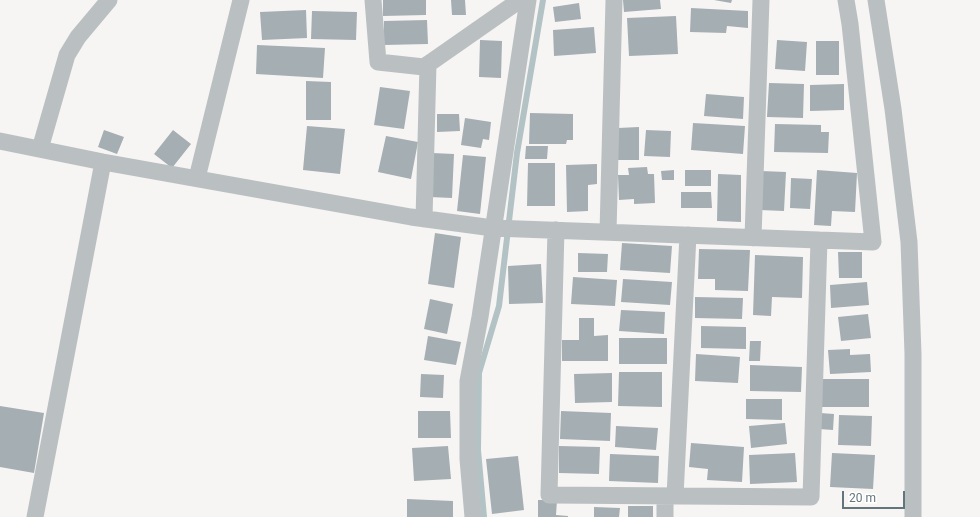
<!DOCTYPE html>
<html>
<head>
<meta charset="utf-8">
<style>
  body { margin:0 }
  #map { position:relative; width:980px; height:517px; overflow:hidden; background:#f6f5f3; font-family:Roboto,sans-serif }
  canvas { display:block }
  .scale { position:absolute; left:842px; top:491px; width:63px; height:18px; box-sizing:border-box; border:2px solid #63757c; border-top:0; padding-left:5px; font-size:12px; line-height:14px; white-space:nowrap; color:#63757c; -webkit-text-stroke:3px #fff; paint-order:stroke }
</style>
</head>
<body>
<div id="map">
<canvas width="980" height="517"></canvas>
<div class="scale">20 m</div>
</div>
<script>
const c = document.querySelector('canvas').getContext('2d');
c.lineJoin = 'round';
function trace(path, color, width, dash) {
  c.strokeStyle = color;
  c.lineWidth = width;
  c.lineCap = dash ? 'butt' : 'round';
  c.setLineDash(dash || []);
  c.stroke(path);
}
function fillPath(path, color) {
  c.fillStyle = color;
  c.fill(path, 'evenodd');
}
const stream = new Path2D(`
  M 484,517 L 478,450 L 479,373 L 499,306 L 517,153 L 543,0`);
const building = new Path2D(`
  M 383,0 L 426,0 L 426,15 L 383,16 Z
  M 451,0 L 465,0 L 466,15 L 452,15 Z
  M 623,0 L 660,0 L 661,9 L 624,12 Z
  M 714,0 L 732,0 L 731,3 Z
  M 579,3 L 581,19 L 555,22 L 553,7 Z
  M 691,8 L 748,11 L 748,28 L 727,26 L 726,33 L 690,32 Z
  M 306,10 L 307,38 L 262,40 L 260,12 Z
  M 312,11 L 357,12 L 356,40 L 311,39 Z
  M 676,16 L 678,54 L 629,56 L 627,18 Z
  M 427,20 L 428,44 L 384,45 L 384,21 Z
  M 594,27 L 596,53 L 554,56 L 553,30 Z
  M 480,40 L 502,41 L 501,78 L 479,77 Z
  M 777,40 L 807,42 L 805,71 L 775,69 Z
  M 816,41 L 839,41 L 839,75 L 816,75 Z
  M 257,45 L 325,48 L 323,78 L 256,74 Z
  M 306,81 L 331,82 L 331,120 L 306,120 Z
  M 769,83 L 804,84 L 803,118 L 767,117 Z
  M 844,84 L 844,110 L 810,111 L 810,85 Z
  M 380,87 L 410,91 L 404,129 L 374,125 Z
  M 706,94 L 744,97 L 743,119 L 704,116 Z
  M 530,113 L 573,114 L 573,140 L 567,140 L 566,144 L 529,144 Z
  M 437,114 L 459,114 L 460,131 L 437,132 Z
  M 465,118 L 491,122 L 489,140 L 483,139 L 481,148 L 461,145 Z
  M 693,123 L 745,126 L 743,154 L 691,150 Z
  M 775,124 L 821,125 L 821,132 L 829,132 L 828,153 L 774,152 Z
  M 307,126 L 345,129 L 340,174 L 303,170 Z
  M 639,127 L 639,160 L 618,160 L 618,128 Z
  M 104,130 L 124,137 L 117,154 L 98,147 Z
  M 173,130 L 191,144 L 172,168 L 154,154 Z
  M 646,130 L 671,131 L 670,157 L 644,156 Z
  M 386,136 L 418,142 L 411,179 L 378,172 Z
  M 526,146 L 548,146 L 547,159 L 525,159 Z
  M 432,153 L 454,154 L 452,198 L 430,197 Z
  M 463,155 L 486,157 L 480,214 L 457,211 Z
  M 528,163 L 555,163 L 555,206 L 527,206 Z
  M 597,164 L 597,184 L 588,185 L 588,211 L 567,212 L 566,165 Z
  M 647,167 L 648,174 L 654,174 L 655,203 L 634,204 L 634,199 L 619,200 L 618,175 L 629,175 L 628,168 Z
  M 674,170 L 674,180 L 662,180 L 661,171 Z
  M 685,170 L 711,170 L 711,186 L 685,186 Z
  M 817,170 L 857,173 L 855,212 L 832,211 L 831,226 L 814,225 Z
  M 761,171 L 786,172 L 784,211 L 760,210 Z
  M 718,174 L 741,175 L 741,222 L 717,221 Z
  M 791,178 L 812,179 L 810,209 L 790,208 Z
  M 681,192 L 711,192 L 712,208 L 681,208 Z
  M 435,233 L 461,237 L 454,288 L 428,284 Z
  M 622,243 L 672,246 L 670,273 L 620,270 Z
  M 699,249 L 750,250 L 748,291 L 715,290 L 715,279 L 698,279 Z
  M 838,252 L 862,252 L 862,278 L 839,278 Z
  M 578,253 L 608,254 L 607,272 L 578,272 Z
  M 755,255 L 803,257 L 802,298 L 772,297 L 771,316 L 753,315 Z
  M 541,264 L 543,303 L 509,304 L 508,266 Z
  M 573,277 L 617,280 L 615,306 L 571,304 Z
  M 623,279 L 672,282 L 670,305 L 621,302 Z
  M 867,282 L 869,305 L 831,308 L 830,285 Z
  M 695,297 L 743,298 L 742,319 L 695,318 Z
  M 430,299 L 453,304 L 447,334 L 424,329 Z
  M 621,310 L 665,312 L 664,334 L 619,331 Z
  M 868,314 L 871,338 L 841,341 L 838,317 Z
  M 579,318 L 594,318 L 594,336 L 608,335 L 608,361 L 562,361 L 562,340 L 579,340 Z
  M 701,326 L 746,327 L 746,349 L 701,348 Z
  M 428,336 L 461,342 L 456,365 L 424,360 Z
  M 619,338 L 667,338 L 667,364 L 619,364 Z
  M 750,341 L 761,341 L 760,361 L 749,361 Z
  M 850,349 L 850,355 L 870,354 L 871,372 L 830,374 L 828,350 Z
  M 696,354 L 740,357 L 738,383 L 695,381 Z
  M 750,365 L 802,367 L 801,392 L 750,391 Z
  M 619,372 L 662,372 L 662,407 L 618,406 Z
  M 612,373 L 612,402 L 575,403 L 574,374 Z
  M 421,374 L 444,375 L 443,398 L 420,397 Z
  M 821,379 L 869,379 L 869,407 L 822,407 Z
  M 746,399 L 782,399 L 782,420 L 746,419 Z
  M 0,406 L 44,413 L 34,473 L 0,467 Z
  M 418,411 L 450,411 L 451,438 L 418,438 Z
  M 561,411 L 611,413 L 610,441 L 560,439 Z
  M 820,413 L 834,414 L 833,430 L 819,429 Z
  M 839,415 L 872,416 L 871,446 L 838,445 Z
  M 785,423 L 787,444 L 751,448 L 749,426 Z
  M 616,426 L 658,428 L 656,450 L 615,447 Z
  M 691,443 L 744,447 L 742,482 L 707,480 L 708,469 L 689,467 Z
  M 448,446 L 451,479 L 414,481 L 412,448 Z
  M 559,446 L 600,447 L 599,474 L 559,473 Z
  M 795,453 L 797,482 L 750,484 L 749,455 Z
  M 832,453 L 875,455 L 873,489 L 830,487 Z
  M 610,454 L 659,456 L 658,483 L 609,481 Z
  M 518,456 L 524,510 L 492,514 L 486,459 Z
  M 407,499 L 453,501 L 453,517 L 407,517 Z
  M 538,500 L 557,500 L 556,515 L 568,516 L 568,517 L 538,517 Z
  M 628,506 L 653,506 L 653,517 L 628,517 Z
  M 594,507 L 620,508 L 619,517 L 594,517 Z`);
const street = new Path2D(`
  M 373,0 L 378,62 L 424,67 L 520,0
  M 876,0 L 893,109 L 909,242 L 913,354 L 913,517
  M 0,141 L 103,162 L 411,217 L 493,228 L 873,242 L 850,24 L 846,0
  M 40,149 L 67,55 L 78,37 L 109,0
  M 197,178 L 241,0
  M 424,219 L 428,64
  M 556,230 L 549,495 L 811,497 L 819,240
  M 608,232 L 614,0
  M 753,238 L 761,0
  M 675,496 L 688,235
  M 35,517 L 103,162
  M 473,517 L 468,459 L 468,381 L 480,317 L 528,0
  M 665,517 L 665,496`);
trace(stream, '#b3c2c4', 6);
fillPath(building, '#a5aeb2');
trace(street, '#bac0c2', 17);
</script>
</body>
</html>
